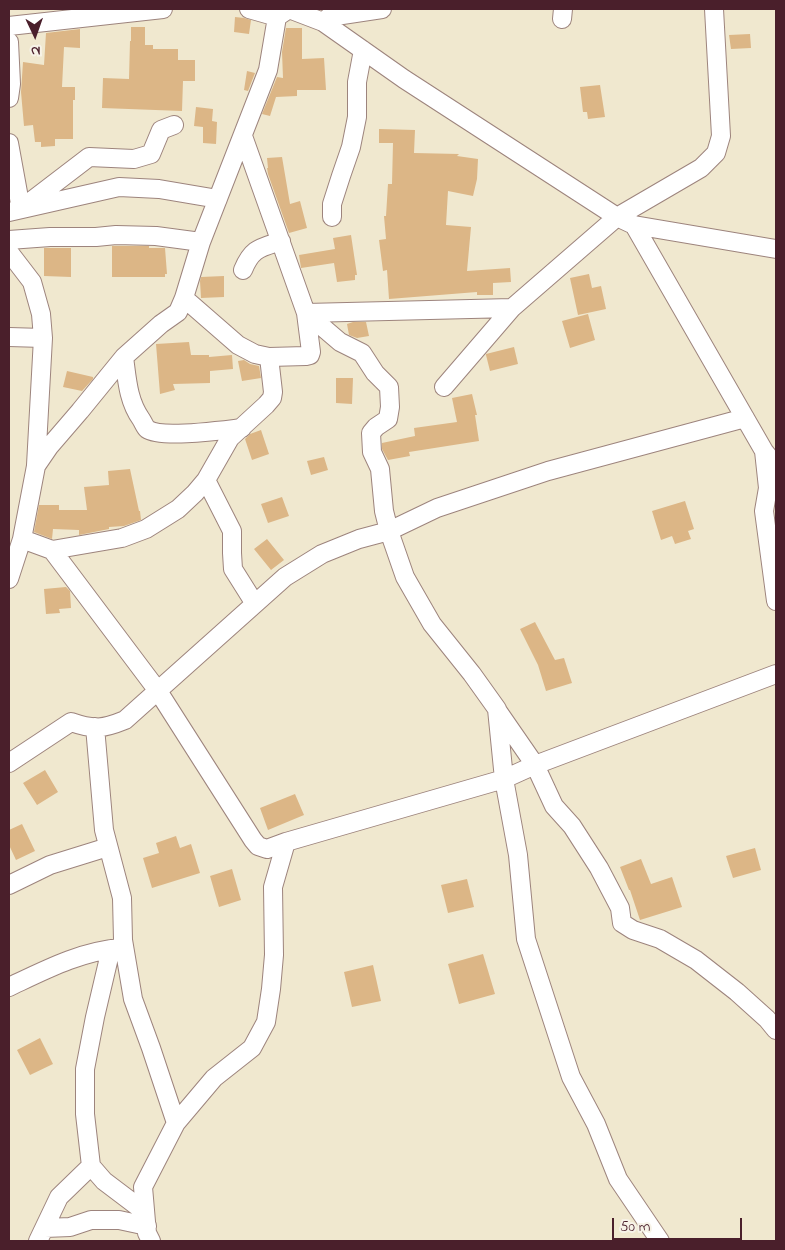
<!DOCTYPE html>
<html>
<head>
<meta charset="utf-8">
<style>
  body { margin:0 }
  #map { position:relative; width:785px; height:1250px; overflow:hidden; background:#f0e8cf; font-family:"Indie Flower",sans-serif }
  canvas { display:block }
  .frame { position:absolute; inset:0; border:10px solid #4a1f2b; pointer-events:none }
  .north { position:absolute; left:10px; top:10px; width:50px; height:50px; -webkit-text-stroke:4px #f7f3e8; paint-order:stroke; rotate:177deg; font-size:14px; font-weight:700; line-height:20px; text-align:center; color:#4a1f2b }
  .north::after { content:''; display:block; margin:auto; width:18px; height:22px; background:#4a1f2b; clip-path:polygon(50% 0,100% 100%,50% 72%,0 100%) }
  .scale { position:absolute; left:612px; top:1218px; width:130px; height:22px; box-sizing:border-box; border:2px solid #4a1f2b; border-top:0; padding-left:6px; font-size:15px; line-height:18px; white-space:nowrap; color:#4a1f2b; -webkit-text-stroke:4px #f7f3e8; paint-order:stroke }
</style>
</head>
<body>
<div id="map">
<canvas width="785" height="1250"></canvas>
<div class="frame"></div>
<div class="north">N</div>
<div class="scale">50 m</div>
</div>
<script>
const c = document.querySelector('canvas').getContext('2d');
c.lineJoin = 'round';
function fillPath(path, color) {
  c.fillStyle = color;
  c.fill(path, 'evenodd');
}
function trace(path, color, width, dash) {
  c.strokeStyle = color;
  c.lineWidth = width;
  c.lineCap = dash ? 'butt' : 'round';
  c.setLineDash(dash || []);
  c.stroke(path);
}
const building = new Path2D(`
  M 235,17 L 244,18 L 251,20 L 249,34 L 234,32 Z
  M 131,27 L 145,27 L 145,45 L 153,45 L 153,49 L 178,49 L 178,60 L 195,60 L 195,81 L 183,81 L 182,111 L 102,108 L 103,78 L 129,79 L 130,41 L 131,41 Z
  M 286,28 L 302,28 L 302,59 L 324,58 L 326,90 L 297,90 L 297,96 L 276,97 L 270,116 L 262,114 L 277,77 L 283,78 L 282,52 Z
  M 80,29 L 80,48 L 64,47 L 62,87 L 75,87 L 75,100 L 73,100 L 73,139 L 55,139 L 55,146 L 41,147 L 41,142 L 35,142 L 33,125 L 24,126 L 21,92 L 23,62 L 44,65 L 46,33 Z
  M 750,34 L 751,48 L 731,49 L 729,35 Z
  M 247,71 L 255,73 L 248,91 L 244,90 Z
  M 600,85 L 605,117 L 588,119 L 587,112 L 583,112 L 580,87 Z
  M 196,107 L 213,109 L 212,121 L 217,122 L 216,144 L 203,143 L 203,127 L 194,126 Z
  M 379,129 L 415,130 L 414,153 L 459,154 L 457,156 L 478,159 L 477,179 L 473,196 L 448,191 L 446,225 L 471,227 L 467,271 L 510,268 L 511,282 L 493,283 L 493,295 L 477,295 L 477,292 L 389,299 L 387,270 L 383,271 L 379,240 L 386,239 L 384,216 L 386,216 L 388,184 L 392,184 L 393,143 L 379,143 Z
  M 282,157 L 290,204 L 300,201 L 307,228 L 289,233 L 268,174 L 267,168 L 268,168 L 267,158 Z
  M 351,235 L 357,275 L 355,275 L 355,280 L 337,282 L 334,263 L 301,268 L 299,255 L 335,249 L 333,238 Z
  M 112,246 L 149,246 L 149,248 L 165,248 L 167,274 L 165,274 L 165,277 L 112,277 Z
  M 44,248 L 71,248 L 71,277 L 44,276 Z
  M 589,274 L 592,288 L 601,286 L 606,309 L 578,315 L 570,278 Z
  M 224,276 L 224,297 L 201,298 L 200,281 L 201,277 Z
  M 588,314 L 595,340 L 570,348 L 562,321 Z
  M 353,322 L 366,322 L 369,336 L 357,338 L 349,335 L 347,324 Z
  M 189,342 L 191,355 L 209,355 L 209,357 L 232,355 L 233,369 L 210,371 L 210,383 L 173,384 L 175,390 L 160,394 L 156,344 Z
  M 514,347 L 518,364 L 490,371 L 486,355 L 486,354 Z
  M 244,360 L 250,364 L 259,366 L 261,378 L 242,381 L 238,361 Z
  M 67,371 L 93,377 L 93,379 L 82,391 L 63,387 Z
  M 336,378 L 353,378 L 352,404 L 336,403 Z
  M 472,394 L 477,415 L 475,415 L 479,441 L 409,452 L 410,456 L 388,460 L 382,449 L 382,443 L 415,436 L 414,428 L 457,422 L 452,398 Z
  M 261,430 L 269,454 L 252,460 L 245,439 L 250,434 Z
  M 324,457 L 328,470 L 311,475 L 307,461 Z
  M 130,469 L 139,511 L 140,511 L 141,520 L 124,526 L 109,527 L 109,529 L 79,535 L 79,530 L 53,529 L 52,539 L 34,532 L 39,505 L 59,505 L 59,510 L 87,510 L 84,487 L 109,485 L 108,471 Z
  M 282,497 L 289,516 L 268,523 L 261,504 Z
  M 685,501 L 694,529 L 688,531 L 691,539 L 675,544 L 672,536 L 661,540 L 652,511 Z
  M 267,539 L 284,560 L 271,570 L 254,549 Z
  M 66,587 L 70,591 L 71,608 L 59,609 L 60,613 L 46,614 L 44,589 Z
  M 535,622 L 555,660 L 564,658 L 572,683 L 546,691 L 538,665 L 520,629 Z
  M 45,770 L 58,792 L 37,805 L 23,783 Z
  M 295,794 L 304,815 L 268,830 L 260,808 Z
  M 22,824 L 35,851 L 16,860 L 9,845 L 9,830 Z
  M 176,836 L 180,848 L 191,844 L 200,873 L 152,888 L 143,858 L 159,853 L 156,843 Z
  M 755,848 L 761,870 L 733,878 L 726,856 Z
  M 641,859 L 651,884 L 672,877 L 682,907 L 640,920 L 630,890 L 629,890 L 620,867 Z
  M 232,869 L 241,900 L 219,907 L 210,876 Z
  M 467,879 L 474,907 L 448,913 L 441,885 Z
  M 483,954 L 495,994 L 459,1004 L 448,964 Z
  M 373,965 L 381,1001 L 352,1007 L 344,972 Z
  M 40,1038 L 53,1064 L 30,1075 L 17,1050 Z`);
const minor = new Path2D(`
  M 249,9 L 277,17 L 289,9 L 323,22 L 404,79 L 617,217 L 634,225 L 776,249
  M 562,19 L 563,9
  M 323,22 L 329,17 L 382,9
  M 9,26 L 163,9
  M 9,42 L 11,84 L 9,98
  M 9,143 L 21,209 L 89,157 L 134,159 L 151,154 L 161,130 L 174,125
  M 9,212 L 119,187 L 159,189 L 218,199
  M 332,217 L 332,204 L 341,176 L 351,147 L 357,117 L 357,82 L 363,50
  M 634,225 L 764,451 L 776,466
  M 9,240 L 50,237 L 96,237 L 116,235 L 156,236 L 201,242
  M 9,252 L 32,282 L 41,314 L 43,338 L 36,465
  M 243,270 C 252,248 260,248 281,241
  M 184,298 L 238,345 L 255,354 L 269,357 L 306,356 L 310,355 L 311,352 L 306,313 L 243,136
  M 512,308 L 306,313 L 340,342 L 362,353 L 375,373 L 389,387 L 390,407 L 388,419 L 376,427 L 371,433 L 372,452 L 380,469 L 384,511 L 389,531 L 405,577 L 432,624 L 472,674 L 497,709 L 504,779 L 518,855 L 526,939 L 571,1077 L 596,1124 L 618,1179 L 660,1241
  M 9,337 L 43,338
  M 124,357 C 127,379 128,401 141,419 C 143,422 145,427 147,429 C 161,439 224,430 242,428
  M 444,387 L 512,308 L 617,217 L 701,168 L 716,153 L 721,136 L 714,9
  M 764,451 L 768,488 L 764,511 L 776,601
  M 206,480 L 232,531 L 232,553 L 233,569 L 255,604
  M 22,539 L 52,550 L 122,538 L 146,529 L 178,509 L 195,493 L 206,480 L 230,438 L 266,405 L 272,398 L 273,392 L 269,357
  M 52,550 L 158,691 L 253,840 L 258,846 L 267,849 L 286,842 L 504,779 L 535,765 L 776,674
  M 9,579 L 22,539 L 36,466 L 49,447 L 80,411 L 124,357 L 161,324 L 178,312 L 184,298 L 201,242 L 268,70 L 277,17
  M 497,710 L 535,765 L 554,806 L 572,826 L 599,868 L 620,908 L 622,923 L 633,930 L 660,939 L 696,960 L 737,992 L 767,1019 L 776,1030
  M 95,727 L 104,830 L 122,898 L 123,940 L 133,999 L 151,1048 L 176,1123
  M 9,763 L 71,722 C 94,730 103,729 125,720 L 285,577 L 322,554 L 359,539 L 389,531 L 437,508 L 548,471 L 745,418
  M 9,885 L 50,865 L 108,847
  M 9,987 C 45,970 81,951 121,948
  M 91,1166 L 104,1181 L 145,1212
  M 45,1228 L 70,1227 L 91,1220 L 119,1220 L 147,1226
  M 38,1241 L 59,1197 L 91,1166 L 85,1114 L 85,1069 L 95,1017 L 111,949
  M 151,1241 L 147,1233 L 143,1187 L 176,1123 L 214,1078 L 252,1048 L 266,1022 L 271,989 L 274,955 L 273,887 L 286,842`);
fillPath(building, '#dcb686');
trace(minor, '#9d847d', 20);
trace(minor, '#fff', 18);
</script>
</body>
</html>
